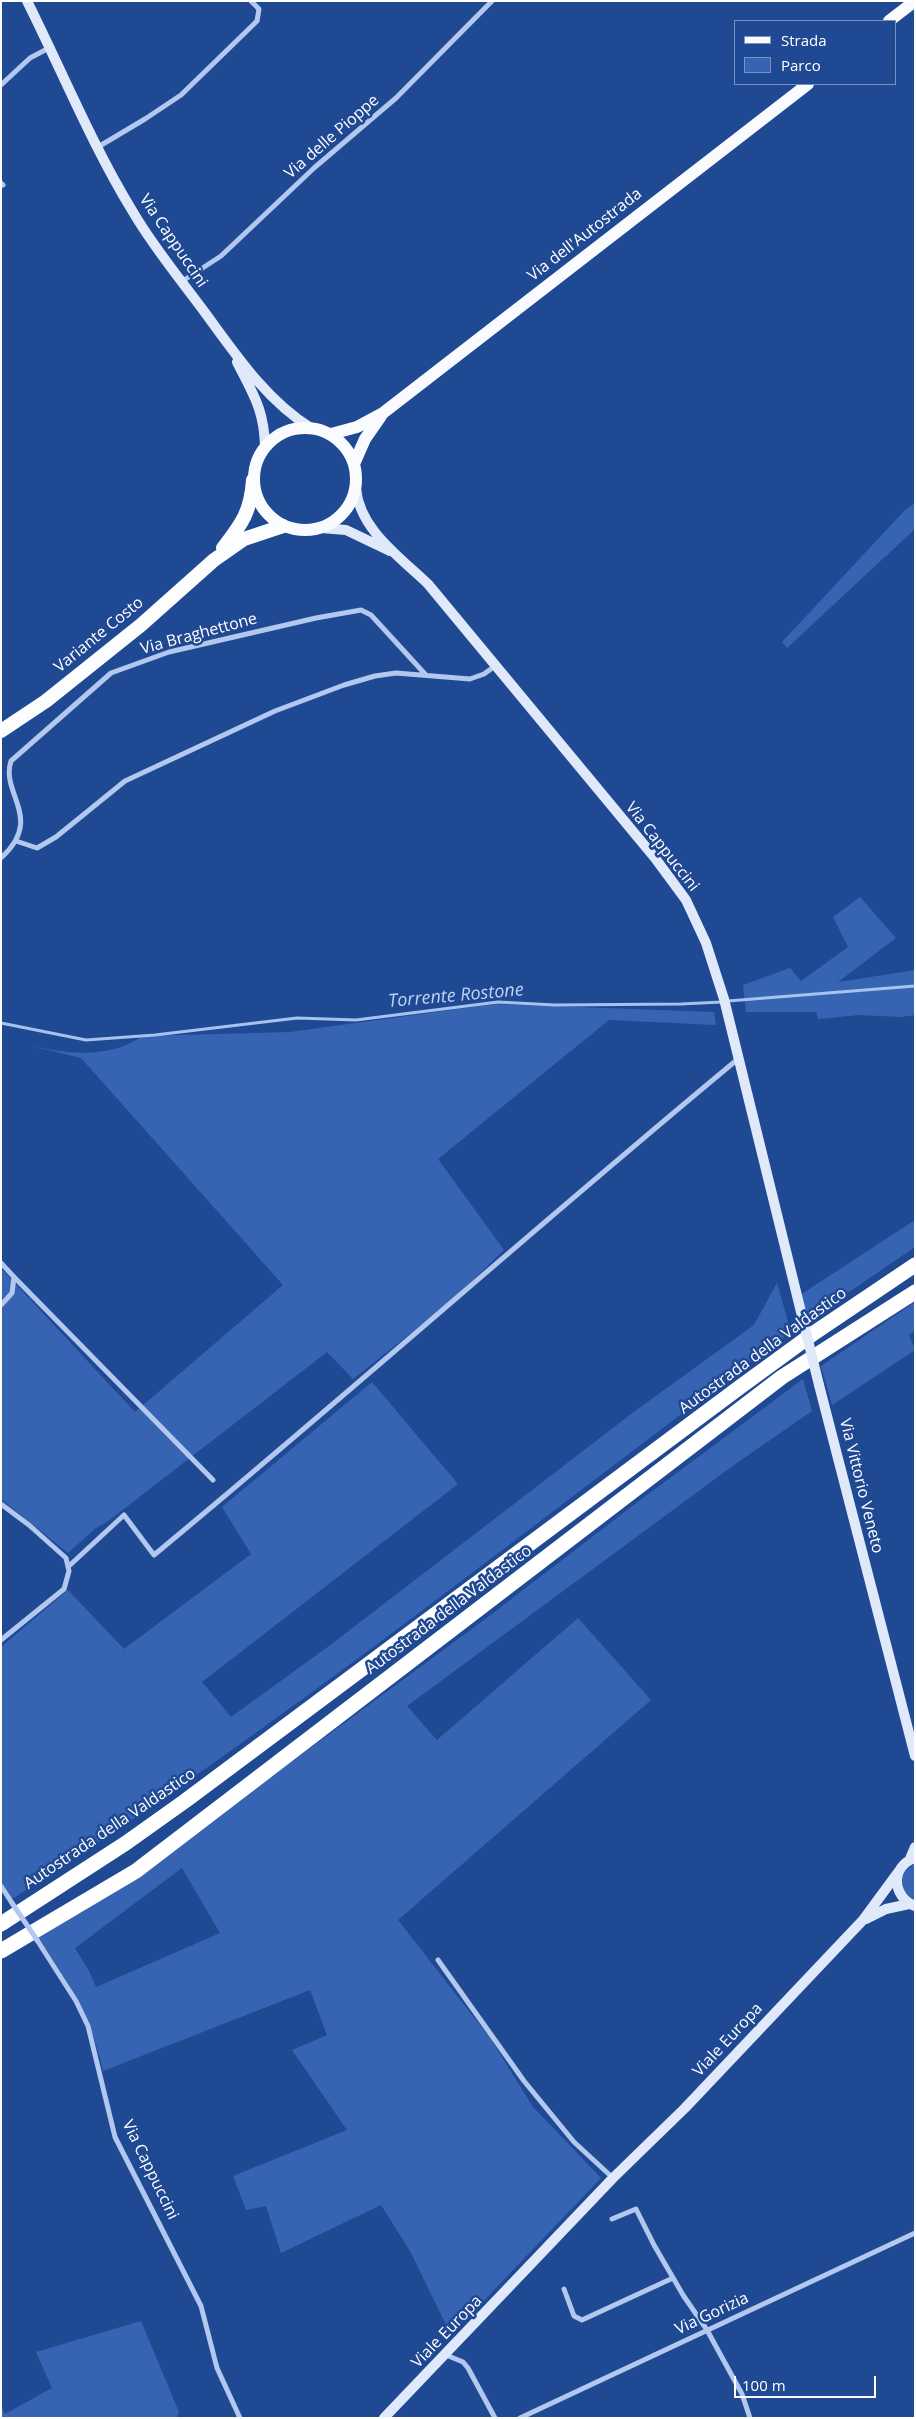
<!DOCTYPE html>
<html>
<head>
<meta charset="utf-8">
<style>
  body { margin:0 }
  #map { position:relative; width:916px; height:2419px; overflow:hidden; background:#204994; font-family:"Open Sans",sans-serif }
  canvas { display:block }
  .frame { position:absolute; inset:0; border:2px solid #fff; pointer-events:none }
  .legend { position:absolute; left:734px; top:20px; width:162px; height:65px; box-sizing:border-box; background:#204994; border:1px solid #7992bf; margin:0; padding:6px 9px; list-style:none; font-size:15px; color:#fff }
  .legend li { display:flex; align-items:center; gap:10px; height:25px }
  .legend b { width:25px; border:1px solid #7992bf }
  .scale { position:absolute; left:734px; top:2376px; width:142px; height:22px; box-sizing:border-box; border:2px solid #fff; border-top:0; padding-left:6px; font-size:15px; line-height:18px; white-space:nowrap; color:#fff; -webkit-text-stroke:4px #204994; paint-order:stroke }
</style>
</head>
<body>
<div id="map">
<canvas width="916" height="2419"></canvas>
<div class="frame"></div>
<ul class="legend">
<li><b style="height:6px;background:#fafbff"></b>Strada</li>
<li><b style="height:14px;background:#3764b2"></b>Parco</li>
</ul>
<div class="scale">100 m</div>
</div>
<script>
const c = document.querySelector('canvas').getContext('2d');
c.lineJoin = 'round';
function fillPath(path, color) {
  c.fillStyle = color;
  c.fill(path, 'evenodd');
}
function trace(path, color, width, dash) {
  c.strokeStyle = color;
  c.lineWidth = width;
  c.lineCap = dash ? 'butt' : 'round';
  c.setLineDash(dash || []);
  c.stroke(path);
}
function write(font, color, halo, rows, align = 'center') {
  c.font = font + ' "Open Sans",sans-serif';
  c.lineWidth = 5;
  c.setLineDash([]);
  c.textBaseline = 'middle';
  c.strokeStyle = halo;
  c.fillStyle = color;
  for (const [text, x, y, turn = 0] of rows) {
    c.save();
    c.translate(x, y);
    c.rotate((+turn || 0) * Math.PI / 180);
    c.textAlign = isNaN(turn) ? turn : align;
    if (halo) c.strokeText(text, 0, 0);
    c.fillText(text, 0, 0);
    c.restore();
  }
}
const green = new Path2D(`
  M 915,503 L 915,529 L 787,648 L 782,642 L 904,511 Z
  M 860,897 L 896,938 L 838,982 L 915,970 L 915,1015 L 901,1017 L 859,1015 L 818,1019 L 816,1012 L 746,1012 L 743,985 L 790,968 L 801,981 L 848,947 L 833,917 Z
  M 495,1004 L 714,1012 L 716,1025 L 609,1020 L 438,1159 L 504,1250 L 451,1301 L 353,1379 L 327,1352 L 107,1522 L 96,1528 L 68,1553 L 1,1499 L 1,1268 L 135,1412 L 283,1285 L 81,1058 L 31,1046 C 69,1054 109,1059 143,1036 L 290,1032 Z
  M 915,1220 L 915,1247 L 808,1320 L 800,1295 Z
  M 777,1283 L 791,1332 C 533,1523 283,1726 12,1899 L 1,1883 L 1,1647 L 68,1590 L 124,1649 L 251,1554 L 222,1507 L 372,1382 L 458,1484 L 202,1682 L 231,1717 L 329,1646 L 635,1411 L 754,1325 Z
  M 915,1302 L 915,1331 L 909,1335 L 915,1350 L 832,1405 L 821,1366 Z
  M 803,1379 L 812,1411 L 734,1465 L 407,1706 L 437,1740 L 578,1618 L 651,1700 L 398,1920 L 490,2038 L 533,2107 L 601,2178 L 451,2335 L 410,2251 L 381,2205 L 281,2253 L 266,2206 L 246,2210 L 233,2176 L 347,2130 L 292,2050 L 327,2035 L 310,1990 L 103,2071 C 91,2015 69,1983 37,1936 L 271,1777 L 488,1617 L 631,1507 ZM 182,1868 L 220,1933 L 96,1987 L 89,1971 L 75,1948 Z
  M 915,1863 L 915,1901 C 903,1894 901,1887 903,1873 Z
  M 141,2321 L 179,2412 L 177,2418 L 1,2418 L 1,2406 L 5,2414 L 52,2388 L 36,2352 Z`);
const stream = new Path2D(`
  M 728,1001 L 915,986
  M 1,1023 L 86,1040 L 155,1035 L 297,1018 L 356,1020 L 498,1002 L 555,1005 L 681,1004 L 722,1002`);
const minor = new Path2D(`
  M 1,85 L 30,58 L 49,48
  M 98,147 L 145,119 L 181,95 L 257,21 L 259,9 L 251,1
  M 1,183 L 3,185
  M 181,282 L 221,256 L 314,168 L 396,98 L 492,1
  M 16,841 L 37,848 L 56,837 L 125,781 L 275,711 L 344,685 L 375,676 L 396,673 L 470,679 L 484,674 L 495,666
  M 1,858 C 45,818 0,794 11,761 L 111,673 L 169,652 L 316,618 L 361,610 L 371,615 L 425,674
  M 1,1263 L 14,1277 L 12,1293 L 1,1305
  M 14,1277 L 213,1480
  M 1,1504 L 29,1525 L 66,1558 L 69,1571 L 64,1589 L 1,1640
  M 69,1566 L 124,1515 L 154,1555 C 351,1392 541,1222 738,1059
  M 1,1886 L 12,1903
  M 37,1940 L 76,2001 L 88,2026 L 115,2137 L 201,2306 L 217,2368 L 240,2418
  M 438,1960 L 524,2081 L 574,2142 L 613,2178
  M 612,2219 L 636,2209 L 654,2245 L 683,2295 L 707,2330 L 742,2394 L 750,2418
  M 564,2289 L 574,2316 L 582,2320 L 673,2278
  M 446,2355 L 463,2362 L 468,2368 L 495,2418
  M 520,2418 L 915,2233`);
const secondary = new Path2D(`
  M 27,1 C 62,71 92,145 133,212 C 154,248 181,280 206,314 C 236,355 267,401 311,428
  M 237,362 C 253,394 264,409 265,446
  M 356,488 C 359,529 400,557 428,584 L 655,858 L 686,900 L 706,943 L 724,999 L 802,1316
  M 321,528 L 346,530 L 390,551
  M 819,1385 L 915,1756
  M 915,1858 C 890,1866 892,1897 915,1906
  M 910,1859 L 915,1847
  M 866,1919 L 886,1909 L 909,1904
  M 384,2418 L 613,2178 L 685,2108 L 863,1920 L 899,1871`);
const primary = new Path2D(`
  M 889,21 L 915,1
  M254 479a51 51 0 1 1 102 0a51 51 0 1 1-102 0Z
  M 331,434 L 357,427 L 383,413 L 808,84
  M 354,464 L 365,439 L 381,416`);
const trunk = new Path2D(`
  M 223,548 C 242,524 251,511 253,480
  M 1,731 L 46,701 L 141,625 L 214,560 L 244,539 L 283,526`);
const motorway = new Path2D(`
  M 1,1924 L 126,1843 L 185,1801 L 740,1387 L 814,1333 L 915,1265
  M 1,1951 L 136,1871 L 782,1377 L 915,1292`);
const minorBridge = new Path2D(`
  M 12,1903 L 37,1940`);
const secondaryBridge = new Path2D(`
  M 802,1316 L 819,1385`);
const streetNames = [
  ["Via delle Pioppe",332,137,-41],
  ["Via dell'Autostrada",585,235,-38],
  ["Via Cappuccini",173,241,56],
  ["Via Braghettone",199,634,-15],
  ["Variante Costo",99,635,-39],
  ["Via Cappuccini",662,847,52],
  ["Autostrada della Valdastico",763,1351,-36],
  ["Via Vittorio Veneto",861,1486,76],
  ["Autostrada della Valdastico",449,1610,-37],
  ["Autostrada della Valdastico",110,1829,-34],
  ["Viale Europa",728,2040,-47],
  ["Via Cappuccini",150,2170,64],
  ["Via Gorizia",712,2314,-25],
  ["Viale Europa",447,2332,-46]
];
const waterNames = [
  ["Torrente Rostone",456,996,-5]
];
fillPath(green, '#3764b2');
trace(stream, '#a6c2ef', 3);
trace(minor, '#b2c8ee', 5);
trace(secondary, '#dfe9fa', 10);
trace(primary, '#fafbff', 12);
trace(trunk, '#fcfdff', 14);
trace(motorway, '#fff', 15);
trace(minorBridge, '#b2c8ee', 5);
trace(secondaryBridge, '#dfe9fa', 10);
write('16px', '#fff', '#204994', streetNames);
write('italic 18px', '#bfd3f5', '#204994', waterNames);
</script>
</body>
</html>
